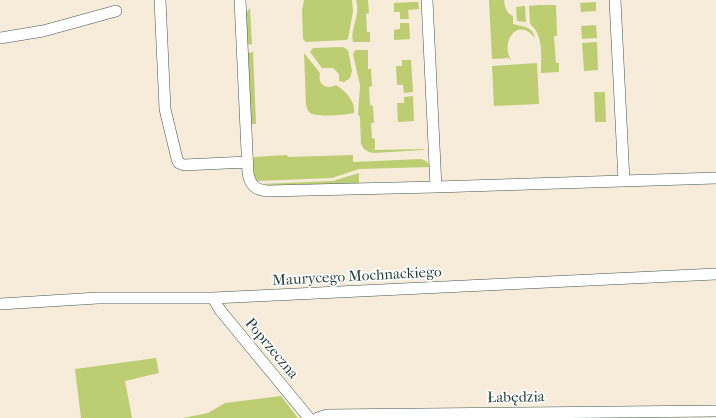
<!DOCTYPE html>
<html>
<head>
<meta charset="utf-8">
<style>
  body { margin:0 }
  canvas { display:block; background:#f7ebd9 }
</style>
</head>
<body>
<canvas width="716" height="418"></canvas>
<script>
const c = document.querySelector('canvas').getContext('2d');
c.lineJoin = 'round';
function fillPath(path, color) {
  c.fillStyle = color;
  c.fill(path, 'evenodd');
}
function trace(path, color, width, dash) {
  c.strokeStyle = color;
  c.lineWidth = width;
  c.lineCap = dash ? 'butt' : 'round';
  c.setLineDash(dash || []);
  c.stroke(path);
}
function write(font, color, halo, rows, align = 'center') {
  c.font = font + ' "IM FELL French Canon",serif';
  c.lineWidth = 3.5;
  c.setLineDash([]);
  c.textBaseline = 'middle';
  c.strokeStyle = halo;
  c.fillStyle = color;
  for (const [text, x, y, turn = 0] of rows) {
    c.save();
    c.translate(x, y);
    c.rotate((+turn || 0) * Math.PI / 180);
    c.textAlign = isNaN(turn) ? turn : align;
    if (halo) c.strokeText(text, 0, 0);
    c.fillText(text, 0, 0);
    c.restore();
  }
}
const green = new Path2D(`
  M 304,0 L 352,0 L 353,11 L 348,39 L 346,40 L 306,42 L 303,39 L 302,11 Z
  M 356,0 L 368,0 L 369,13 L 366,14 L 367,32 L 370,32 L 370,42 L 353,42 C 350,28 361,15 356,0 Z
  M 489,0 L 504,0 C 505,7 506,13 513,16 L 513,24 C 524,27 532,26 535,38 C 518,16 500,41 511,60 L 510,60 L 509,58 L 492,59 Z
  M 415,2 L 418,2 L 419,9 L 408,10 L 409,19 L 400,19 L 400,12 L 394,12 L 394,3 Z
  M 596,2 L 596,11 L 581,12 L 580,3 Z
  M 539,5 L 556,5 L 557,36 L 554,36 L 556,63 L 559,63 L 559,72 L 541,73 C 541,57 544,35 530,24 L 529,6 Z
  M 525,6 L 526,22 L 517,21 L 516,7 Z
  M 250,8 L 252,44 L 247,45 L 246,13 Z
  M 400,23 L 409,23 L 410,39 L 394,40 L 394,30 L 400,29 Z
  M 596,25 L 597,38 L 582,39 L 581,26 Z
  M 597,42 L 598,70 L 584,71 L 582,43 Z
  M 343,47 L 348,50 L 352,71 L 350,78 L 344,82 L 339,81 L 339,74 L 333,68 L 322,68 L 310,52 L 313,48 Z
  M 355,50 L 368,50 L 368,69 L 371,69 L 372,86 L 369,87 L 370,105 L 373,106 L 374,123 L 371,123 L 372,138 L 375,139 L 375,149 L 372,150 L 425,149 L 423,150 L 374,153 L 369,152 L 364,149 L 361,144 L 360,117 L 358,114 L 360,85 L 353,54 Z
  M 253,52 L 256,124 L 251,124 L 248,53 Z
  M 304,53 L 320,73 C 317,85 327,90 336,85 C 345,91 356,101 354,113 C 345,115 315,118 309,112 C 307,109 306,106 306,103 Z
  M 402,60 L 411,60 L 413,92 L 404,93 L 403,85 L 397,85 L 396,66 L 402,66 Z
  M 537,63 L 539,104 L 494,106 L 492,66 Z
  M 594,92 L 605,92 L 606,122 L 595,122 Z
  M 413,96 L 414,121 L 398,122 L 397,103 L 404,103 L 404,97 Z
  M 287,155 L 288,157 L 353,155 L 353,162 L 421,159 L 426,161 L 431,167 L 359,169 L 332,178 L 256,181 C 253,175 252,164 254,157 Z
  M 359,173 L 359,183 L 265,185 L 260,184 L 333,181 Z
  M 156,358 L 159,373 L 125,381 L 132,418 L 81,418 L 75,369 Z
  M 281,396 L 298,418 L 183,418 L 208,413 L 225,403 Z`);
const minor = new Path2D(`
  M 160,0 L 165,109 L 177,159 L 179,163 L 184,165 L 248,162
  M 240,0 L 248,173 C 250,185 255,190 268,191 L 436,187 L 427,0
  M 615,0 L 624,181
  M 0,38 L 43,31 L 116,11
  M 436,187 L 716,178
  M 213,298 L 220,310 L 309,418
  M 0,304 L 98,298 L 213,298 L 716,274
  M 318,418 L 327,415 L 716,411`);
const streetNames = [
  ["Maurycego Mochnackiego",357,277,-3],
  ["Poprzeczna",271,349,50],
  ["Łabędzia",516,398,-1]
];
fillPath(green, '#bcce71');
trace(minor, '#3f574d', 12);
trace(minor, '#fff', 11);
write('15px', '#1f3d34', '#fff', streetNames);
</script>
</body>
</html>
